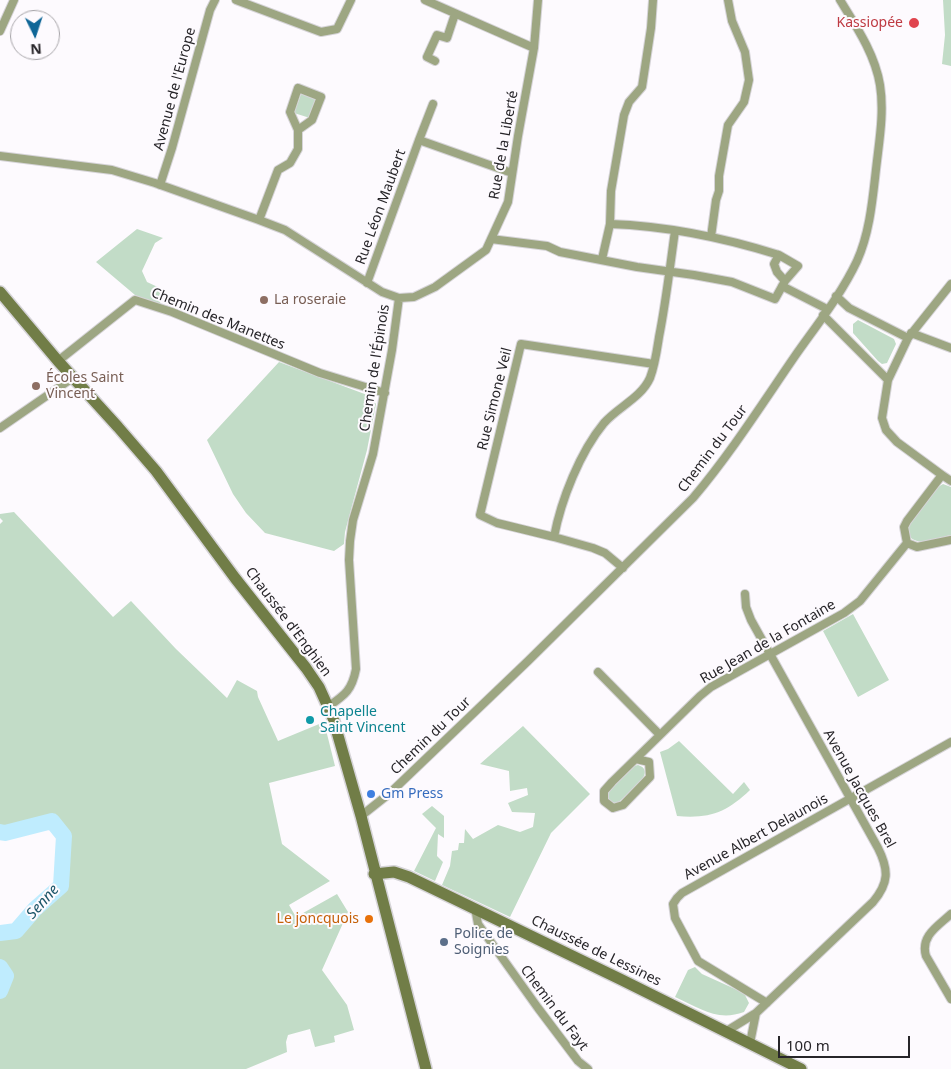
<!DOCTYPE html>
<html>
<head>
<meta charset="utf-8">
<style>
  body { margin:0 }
  #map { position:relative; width:951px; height:1069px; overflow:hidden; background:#fdfafe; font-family:"Noto Sans",sans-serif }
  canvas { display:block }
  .north { position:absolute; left:10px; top:10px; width:50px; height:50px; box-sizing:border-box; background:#fdfafe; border:1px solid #a7a5a9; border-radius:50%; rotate:176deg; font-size:14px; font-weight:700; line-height:20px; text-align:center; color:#272529 }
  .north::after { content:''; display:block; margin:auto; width:18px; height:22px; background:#0f6697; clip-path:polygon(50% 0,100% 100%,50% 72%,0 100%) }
  .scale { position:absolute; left:778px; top:1036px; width:132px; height:22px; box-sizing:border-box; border:2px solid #272529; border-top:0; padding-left:6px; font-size:15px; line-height:18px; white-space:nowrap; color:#272529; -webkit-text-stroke:4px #fdfafe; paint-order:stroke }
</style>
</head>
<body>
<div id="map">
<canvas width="951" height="1069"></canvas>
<div class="north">N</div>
<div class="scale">100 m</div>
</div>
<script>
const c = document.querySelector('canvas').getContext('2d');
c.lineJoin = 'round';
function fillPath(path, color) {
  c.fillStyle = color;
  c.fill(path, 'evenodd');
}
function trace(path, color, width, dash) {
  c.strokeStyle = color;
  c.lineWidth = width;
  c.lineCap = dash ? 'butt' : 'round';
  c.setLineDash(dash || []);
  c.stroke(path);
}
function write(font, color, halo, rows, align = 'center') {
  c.font = font + ' "Noto Sans",sans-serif';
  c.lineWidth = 4;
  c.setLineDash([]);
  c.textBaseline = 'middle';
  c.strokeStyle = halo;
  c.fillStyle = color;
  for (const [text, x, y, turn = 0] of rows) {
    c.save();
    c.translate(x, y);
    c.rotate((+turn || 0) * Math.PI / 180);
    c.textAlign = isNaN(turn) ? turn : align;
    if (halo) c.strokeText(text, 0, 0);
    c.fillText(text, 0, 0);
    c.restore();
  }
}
const green = new Path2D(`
  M 943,0 L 951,0 L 951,66 L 942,64 L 945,35 Z
  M 301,94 L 317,100 L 310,118 L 294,113 Z
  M 137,229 L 163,238 L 155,243 L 142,271 L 147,282 L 162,289 L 160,305 L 135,295 L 96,262 Z
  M 858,320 L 894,339 L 896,344 L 887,363 L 882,364 L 878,361 L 853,333 L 853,324 Z
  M 279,362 L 370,396 L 376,404 L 367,450 L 345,532 L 344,544 L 334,551 L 265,533 L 246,513 L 233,494 L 207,440 Z
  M 943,484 L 951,487 L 951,535 C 938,538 918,548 908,535 L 908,527 L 938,487 Z
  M 14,512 L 113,617 L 131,601 L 176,649 L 227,698 L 237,680 L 257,691 L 258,697 L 278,741 L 324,722 L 335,766 L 269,783 L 282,844 L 330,881 L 289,905 L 296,917 L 337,894 L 348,912 L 322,970 L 347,1005 L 354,1030 L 334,1036 L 335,1042 L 315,1047 L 310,1029 L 288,1035 L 286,1042 L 287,1052 L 246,1069 L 0,1069 L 0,933 L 16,930 L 35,909 L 61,886 L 64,836 L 52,821 L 5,833 L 0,832 L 0,524 L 3,521 L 0,518 L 0,514 Z
  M 853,614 L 889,680 L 858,697 L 823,631 Z
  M 523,726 L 590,794 L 551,833 L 510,917 L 442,885 L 450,866 L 452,851 L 458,850 L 459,843 L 464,843 L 465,829 L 473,839 L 498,825 L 520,832 L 533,827 L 535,813 L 512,812 L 508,803 L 528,795 L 527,788 L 510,791 L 509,771 L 480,764 Z
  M 679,741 L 733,794 L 744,782 L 750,790 C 727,812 710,819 677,816 L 660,752 L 668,749 Z
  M 638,765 C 659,772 626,795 619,802 L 615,803 L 609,801 L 607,794 L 608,790 L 634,766 Z
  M 432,806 L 444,816 L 444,838 L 438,834 L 437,856 L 443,862 L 435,881 L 414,871 L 436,828 L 422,814 Z
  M 695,967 L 702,974 L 744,993 L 749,1003 L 744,1012 C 717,1022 700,1008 675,997 L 688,970 Z`);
const river = new Path2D(`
  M 0,832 L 5,833 L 52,821 L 64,836 L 61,886 L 35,909 L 16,931 L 0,933
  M 0,967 L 6,976 L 0,991`);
const minor = new Path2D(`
  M 236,0 L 321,32 L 337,29 L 351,0
  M 425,0 L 534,48
  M 0,31 L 14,0
  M 435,61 L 427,57 L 437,35 L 447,38 L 455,14
  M 419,140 L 433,104
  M 0,156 L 112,170 L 155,183 L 259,220 L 285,230 L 382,292 L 399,298 L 414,297 L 435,287 L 486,250 L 508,202 L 518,136 L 534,48 L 538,0
  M 160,185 L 172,148 L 210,10 L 215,0
  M 259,220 L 278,170 L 290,163 L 298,149 L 298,130 L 312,120 L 321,97 L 298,88 L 290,112 L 298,130
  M 711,237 L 716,200 L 719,191 L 719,176 L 728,125 L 744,102 L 749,80 L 745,52 L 732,21 L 728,0
  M 491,239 L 547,246 L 560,252 L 637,267 L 694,275 L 732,282 L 775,299 L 785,281 L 777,272 L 774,264 L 779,255 C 725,238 667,226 610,224
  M 779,255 L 798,266 L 785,281
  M 602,259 L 610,224 L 611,191 L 624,115 L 629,102 L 642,87 L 651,28 L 653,0
  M 367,283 L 419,140 L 512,173
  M 782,286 L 827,309
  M 836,296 L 849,308 L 908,338
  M 823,315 L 888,380
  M 911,333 L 951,348
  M 58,361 L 135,300 L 172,312 L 320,373 L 385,393
  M 0,428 L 74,377
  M 942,475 L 897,442 L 886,430 L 882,418 L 888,380 L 908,338 L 951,284
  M 554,537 L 497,523 L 480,515 L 521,344 L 654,364
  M 907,543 L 904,527 L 907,521 L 942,475 L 951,481
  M 907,543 L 917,547 L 951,540
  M 623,568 L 605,553 L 593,548 L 554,537 C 561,500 580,452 604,423 C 618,407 641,398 650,378 C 655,365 657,350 659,337 C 666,302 670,266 675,231
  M 598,672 L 660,735
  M 329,706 C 345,695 352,690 356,669 L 349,560 L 350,541 L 353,520 L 373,454 L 392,350 L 399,298
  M 636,759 L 649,762 L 650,777 L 623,805 L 613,808 L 604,801 L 604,791 L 612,782 L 700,696 L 711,687 L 844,613 L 860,601 L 907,543
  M 361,816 L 390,793 L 528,661 L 693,498 C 731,453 762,404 795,356 C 816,326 841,295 857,261 C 871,230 873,193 877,161 C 880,136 884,110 880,85 C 875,54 856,26 840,0
  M 475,908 L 478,924 L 538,1008 L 578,1061 L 588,1069
  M 951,914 C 938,926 920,936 926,956 L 951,999
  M 767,1003 L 698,961 L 675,918 L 673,904 L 677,898 L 682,893 L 951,742
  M 725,1032 L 756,1013 L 873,902 C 889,883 889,870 878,848 L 751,620 L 746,607 L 745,594
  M 750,1043 L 756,1013`);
const secondary = new Path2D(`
  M 0,292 L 58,361 L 118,427 L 156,471 L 235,578 L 306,668 L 319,687 L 333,718 L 361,816 L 426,1069
  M 374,874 L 394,872 L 409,877 L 622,980 L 801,1069`);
const markers = [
  [914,23,6,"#e0444e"],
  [264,300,5,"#8d6e63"],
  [36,386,5,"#8d6e63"],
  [310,720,5,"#0f9aa8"],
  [371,794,5,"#3f7fe0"],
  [369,919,5,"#e8710a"],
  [444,942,5,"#5c6f8a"]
];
const healthNames = [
  ["Kassiopée",903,23]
];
const streetNames = [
  ["Avenue de l'Europe",175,89,-75],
  ["Rue de la Liberté",504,145,-80],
  ["Rue Léon Maubert",381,207,-70],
  ["Chemin des Manettes",218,319,22],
  ["Chemin de l'Épinois",375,368,-81],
  ["Rue Simone Veil",495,399,-76],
  ["Chemin du Tour",713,449,-53],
  ["Chaussée d'Enghien",288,622,53],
  ["Rue Jean de la Fontaine",768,642,-30],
  ["Chemin du Tour",431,736,-44],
  ["Avenue Jacques Brel",859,789,61],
  ["Avenue Albert Delaunois",756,837,-29],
  ["Chaussée de Lessines",596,951,26],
  ["Chemin du Fayt",554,1008,53]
];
const educationNames = [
  ["La roseraie",274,300],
  ["Écoles Saint",46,378],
  ["Vincent",46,394]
];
const cultureNames = [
  ["Chapelle",320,712],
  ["Saint Vincent",320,728]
];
const shopNames = [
  ["Gm Press",381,794]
];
const foodNames = [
  ["Le joncquois",359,919]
];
const serviceNames = [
  ["Police de",454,934],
  ["Soignies",454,950]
];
const waterNames = [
  ["Senne",43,902,-48]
];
fillPath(green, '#c2dcc7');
trace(river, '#bfecfe', 16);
trace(minor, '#d6d4d8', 10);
trace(secondary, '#d6d4d8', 14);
trace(minor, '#9da682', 8);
trace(secondary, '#717d47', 11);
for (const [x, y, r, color] of markers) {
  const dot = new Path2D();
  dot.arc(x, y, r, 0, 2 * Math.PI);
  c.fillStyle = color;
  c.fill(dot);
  trace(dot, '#fdfafe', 2);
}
write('14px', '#be3a42', '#fdfafe', healthNames, 'right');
write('14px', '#272529', '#fdfafe', streetNames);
write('14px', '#785e54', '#fdfafe', educationNames, 'left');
write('14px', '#0d838f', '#fdfafe', cultureNames, 'left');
write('14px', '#366cbe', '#fdfafe', shopNames, 'left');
write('14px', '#c56008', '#fdfafe', foodNames, 'right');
write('14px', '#4e5e75', '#fdfafe', serviceNames, 'left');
write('italic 15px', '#1d576a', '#fdfafe', waterNames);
</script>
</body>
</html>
